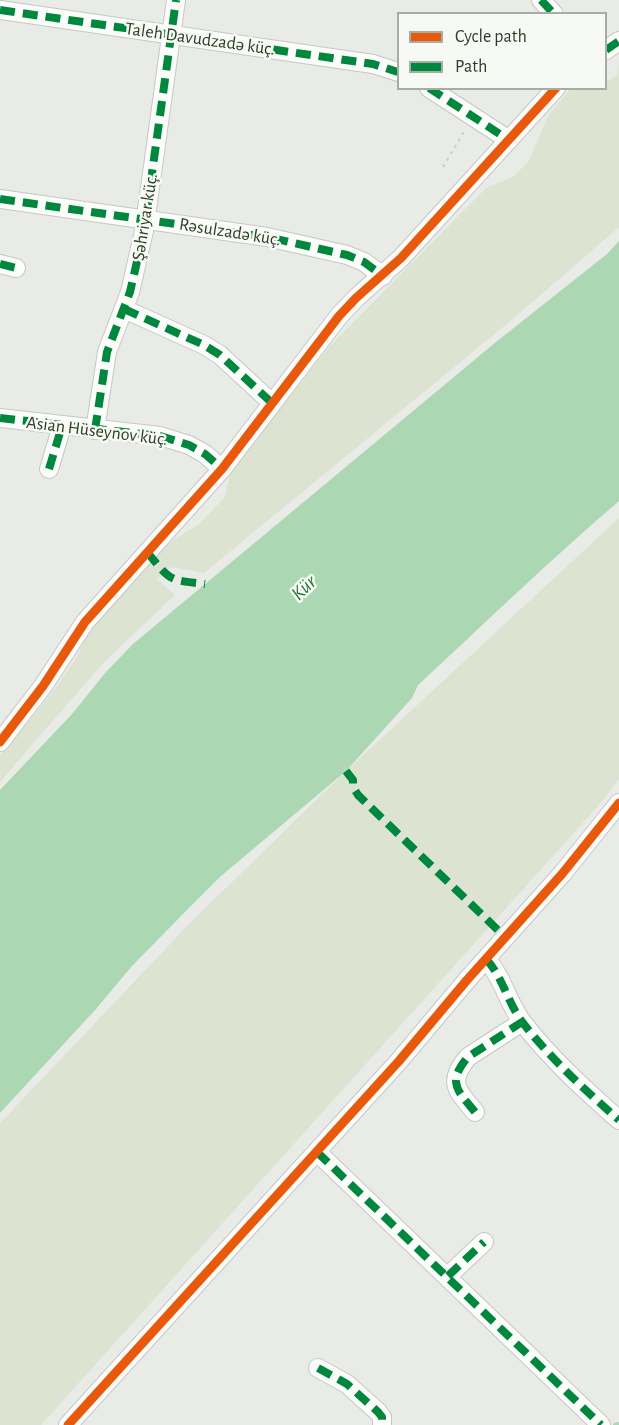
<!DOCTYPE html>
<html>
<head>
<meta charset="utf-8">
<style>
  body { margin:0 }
  #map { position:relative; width:619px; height:1425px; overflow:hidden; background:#e9ebe7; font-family:"Alegreya Sans",sans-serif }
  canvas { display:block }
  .legend { position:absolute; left:397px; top:12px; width:210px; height:78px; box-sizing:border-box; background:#f7f9f5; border:2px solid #a5aea2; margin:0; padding:8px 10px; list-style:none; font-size:18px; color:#2b3e25 }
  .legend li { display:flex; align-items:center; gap:12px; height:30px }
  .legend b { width:30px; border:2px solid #a5aea2 }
</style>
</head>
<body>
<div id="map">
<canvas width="619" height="1425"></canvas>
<ul class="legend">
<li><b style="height:8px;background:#e8590c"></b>Cycle path</li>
<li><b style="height:8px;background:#00873e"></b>Path</li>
</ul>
</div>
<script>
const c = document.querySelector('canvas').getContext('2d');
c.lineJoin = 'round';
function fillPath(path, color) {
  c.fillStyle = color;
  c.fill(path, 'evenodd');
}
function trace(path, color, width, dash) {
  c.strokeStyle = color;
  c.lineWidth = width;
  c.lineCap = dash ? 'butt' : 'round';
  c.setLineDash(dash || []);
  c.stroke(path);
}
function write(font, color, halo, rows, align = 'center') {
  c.font = font + ' "Alegreya Sans",sans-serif';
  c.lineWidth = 5;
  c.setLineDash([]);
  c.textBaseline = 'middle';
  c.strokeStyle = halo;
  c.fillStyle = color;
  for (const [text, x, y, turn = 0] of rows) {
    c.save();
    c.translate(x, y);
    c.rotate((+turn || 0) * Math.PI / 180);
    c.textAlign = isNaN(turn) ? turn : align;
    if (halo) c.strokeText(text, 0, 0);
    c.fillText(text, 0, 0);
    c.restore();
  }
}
const green = new Path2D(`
  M 619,58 L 619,227 L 520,313 L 204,573 L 171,567 L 157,579 L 175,595 L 104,662 L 0,782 L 0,756 L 55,689 L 78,655 L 88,633 L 142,569 L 165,546 L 199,524 L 225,497 L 231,470 L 330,346 L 486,188 L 513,177 L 528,162 L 549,115 L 570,89 L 606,88 L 606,82 L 618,75 Z
  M 619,518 L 619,779 L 598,806 L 41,1425 L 0,1425 L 0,1123 L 190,923 L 346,771 Z`);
const water = new Path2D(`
  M 619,241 L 619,501 C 550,560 485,623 418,685 L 412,698 L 346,771 L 221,876 L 181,916 L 132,966 L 96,1009 L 0,1113 L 0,790 L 72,714 L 106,672 L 133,644 L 496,342 L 607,254 Z`);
const stream = new Path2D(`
  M 615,1425 L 619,1424`);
const path = new Path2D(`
  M 443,167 L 465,130
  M 340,761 L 346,771`);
const minor = new Path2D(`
  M 541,0 L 554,14
  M 0,10 L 373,64 L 398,72
  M 606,50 L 619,41
  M 429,88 L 509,140
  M 0,199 L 267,237 L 347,255 L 364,262 L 383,276
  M 0,264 L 16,268
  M 124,309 L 204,345 L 220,355 L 272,403
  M 0,418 L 160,436 L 189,445 L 205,454 L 222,469
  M 95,430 L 107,352 L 130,292 L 144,231 L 176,0
  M 49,469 L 62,426
  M 0,742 L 43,686 L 85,622 L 222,469 L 339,316 L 356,298 L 401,258 L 556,88
  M 486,959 C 503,977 508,1004 523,1023 C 551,1059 585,1090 619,1120
  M 475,1112 C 458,1091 446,1083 468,1057 L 522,1022
  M 317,1152 L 601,1425
  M 448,1276 L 484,1242
  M 318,1368 L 347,1384 L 378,1412 L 382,1417 L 382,1425
  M 68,1425 L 399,1061 L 467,980 L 562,874 L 619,803`);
const quiet = new Path2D(`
  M 541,0 L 554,14
  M 0,10 L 373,64 L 398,72
  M 606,50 L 619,41
  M 429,88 L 509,140
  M 0,199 L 267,237 L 347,255 L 364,262 L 383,276
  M 0,264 L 16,268
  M 124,309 L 204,345 L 220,355 L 272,403
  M 0,418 L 160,436 L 189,445 L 205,454 L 222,469
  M 95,430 L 107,352 L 130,292 L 144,231 L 176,0
  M 49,469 L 62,426
  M 147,552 C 171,581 168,580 205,584
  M 346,771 L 353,780 L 353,787 L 358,795 L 505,937
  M 486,959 C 503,977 508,1004 523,1023 C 551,1059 585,1090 619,1120
  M 475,1112 C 458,1091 446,1083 468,1057 L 522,1022
  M 317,1152 L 601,1425
  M 448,1276 L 484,1242
  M 318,1368 L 347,1384 L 378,1412 L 382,1417 L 382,1425`);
const cycleway = new Path2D(`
  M 0,742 L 43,686 L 85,622 L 222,469 L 339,316 L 356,298 L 401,258 L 556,88
  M 68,1425 L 399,1061 L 467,980 L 562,874 L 619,803`);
const streetNames = [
  ["Taleh Davudzadə küç.",200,39,8],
  ["Şəhriyar küç.",145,217,-81],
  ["Rəsulzadə küç.",230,232,9],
  ["Asian Hüseynov küç.",97,431,7]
];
const waterNames = [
  ["Kür",304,588,-44]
];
fillPath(green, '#dde3d1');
fillPath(water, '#abd7b2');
trace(stream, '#abd7b2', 4);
trace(minor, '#c6c8c4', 20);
trace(path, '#c8cec6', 2, [3, 4.5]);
trace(minor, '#fcfcfb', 18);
trace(quiet, '#00873e', 8, [15, 8]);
trace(cycleway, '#e8590c', 9);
write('18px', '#2b3e25', '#f7f9f5', streetNames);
write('italic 20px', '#227632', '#f7f9f5', waterNames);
</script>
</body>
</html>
